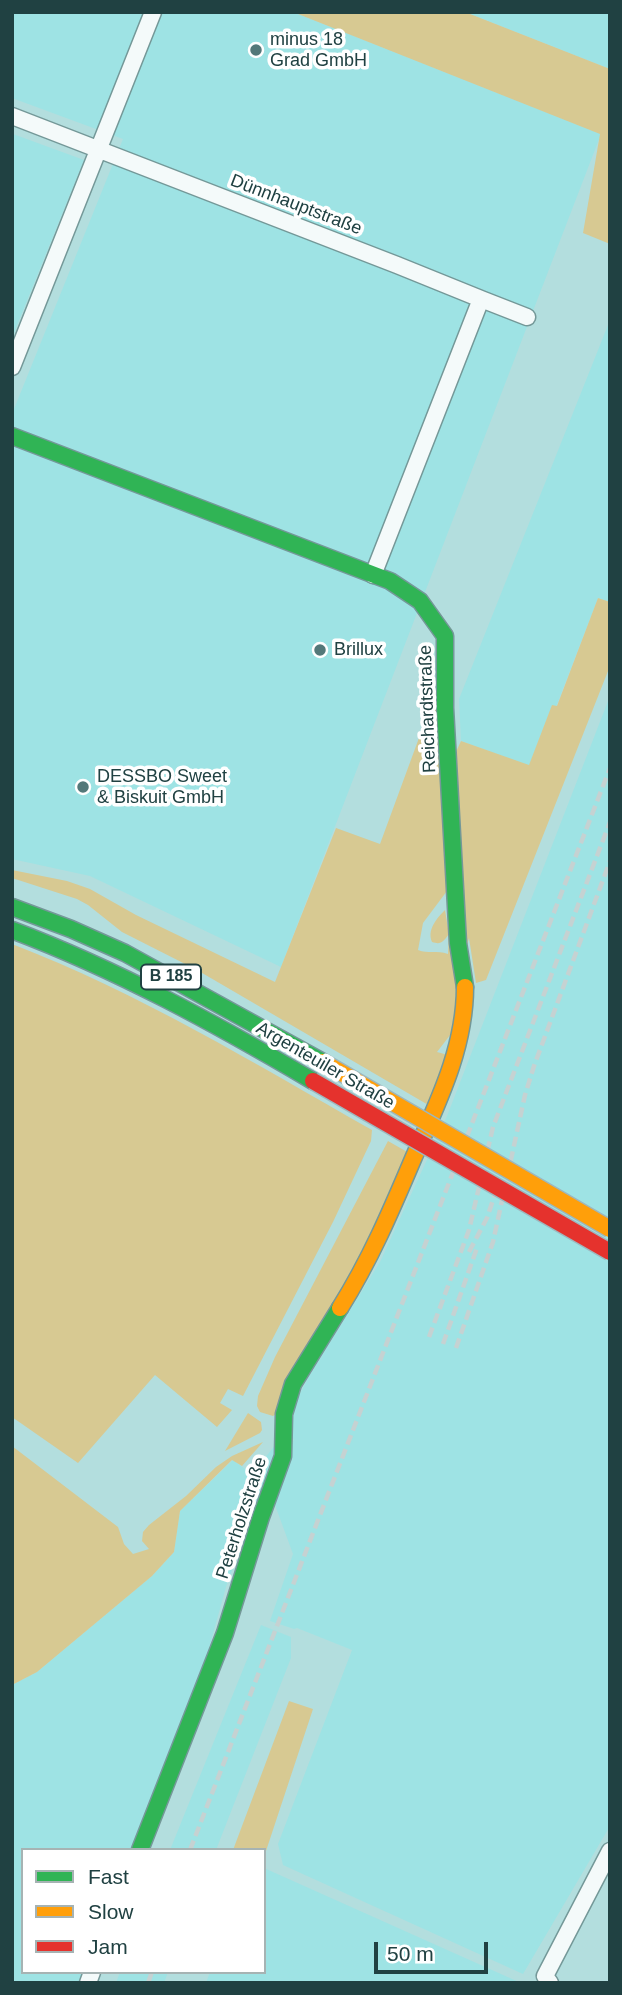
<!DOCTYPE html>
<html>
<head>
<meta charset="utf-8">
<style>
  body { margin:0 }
  #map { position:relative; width:622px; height:1995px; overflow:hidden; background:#b3dede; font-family:Helvetica,sans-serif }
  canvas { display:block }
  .frame { position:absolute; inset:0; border:14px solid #204142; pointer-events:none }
  .legend { position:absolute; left:21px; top:1848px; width:245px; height:126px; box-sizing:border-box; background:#fff; border:2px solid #a6b3b3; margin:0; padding:9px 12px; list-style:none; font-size:21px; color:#204142 }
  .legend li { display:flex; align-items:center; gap:14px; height:35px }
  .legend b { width:35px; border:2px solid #a6b3b3 }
  .scale { position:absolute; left:374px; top:1942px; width:114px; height:32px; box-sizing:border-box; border:4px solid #204142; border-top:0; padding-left:9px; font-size:21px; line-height:24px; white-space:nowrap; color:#204142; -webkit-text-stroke:5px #fff; paint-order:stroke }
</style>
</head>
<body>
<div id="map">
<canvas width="622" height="1995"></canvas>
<div class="frame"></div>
<ul class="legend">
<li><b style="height:9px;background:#30b455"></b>Fast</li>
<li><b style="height:9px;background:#ff9f0a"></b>Slow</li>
<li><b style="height:9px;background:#e5322d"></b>Jam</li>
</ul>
<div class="scale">50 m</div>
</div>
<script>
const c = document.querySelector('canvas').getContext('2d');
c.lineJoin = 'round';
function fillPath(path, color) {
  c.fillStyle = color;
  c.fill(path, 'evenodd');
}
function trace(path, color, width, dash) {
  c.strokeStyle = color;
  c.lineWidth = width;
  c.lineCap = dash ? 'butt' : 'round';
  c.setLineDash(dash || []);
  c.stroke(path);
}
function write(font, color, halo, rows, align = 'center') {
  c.font = font + ' Helvetica,sans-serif';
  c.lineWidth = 7;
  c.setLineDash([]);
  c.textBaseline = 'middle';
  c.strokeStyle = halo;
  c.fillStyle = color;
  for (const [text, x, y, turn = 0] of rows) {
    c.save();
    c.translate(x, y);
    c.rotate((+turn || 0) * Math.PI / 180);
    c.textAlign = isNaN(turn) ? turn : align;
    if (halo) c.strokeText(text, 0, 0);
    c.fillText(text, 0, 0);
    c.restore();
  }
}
const built = new Path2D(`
  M 12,12 L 293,12 L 601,134 L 281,967 L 90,876 L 12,859 L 12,414 L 123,139 L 12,98 Z
  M 465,12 L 610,12 L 610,69 Z
  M 13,134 L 84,160 L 12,338 L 12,135 Z
  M 610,320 L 610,602 L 598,598 L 556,707 L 552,706 L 529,766 L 461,741 L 459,699 Z
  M 610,696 L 610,1826 L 523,1974 L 283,1865 L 278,1844 L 352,1650 L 297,1628 L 294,1629 L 270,1621 L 293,1554 L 275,1505 L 294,1438 L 263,1484 L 226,1587 L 198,1688 L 136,1850 L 23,1850 L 23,1972 L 84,1972 L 79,1983 L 12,1983 L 12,1685 L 37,1672 L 152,1576 L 174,1552 L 180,1511 L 233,1460 L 252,1474 L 292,1424 L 295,1403 L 308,1378 L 380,1262 L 447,1116 Z
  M 261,1625 L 291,1637 L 291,1658 L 216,1850 L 170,1850 Z
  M 264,1868 L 521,1983 L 206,1983 L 210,1972 L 264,1972 Z
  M 120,1972 L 168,1972 L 164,1983 L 116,1983 Z`);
const green = new Path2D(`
  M 293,12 L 465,12 L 610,69 L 610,244 L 583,233 L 600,134 Z
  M 598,598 L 610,602 L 610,666 L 486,980 L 476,983 L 469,938 L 456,983 L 454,1030 L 437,1052 L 448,1055 L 430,1106 L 197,970 L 122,932 L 88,905 L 77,899 L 12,878 L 12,870 L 67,881 L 90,889 L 136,915 L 275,982 L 336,828 L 380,844 L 437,689 L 447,891 L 423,923 L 418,950 C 428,954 437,950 448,954 L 455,754 L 461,741 L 529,765 L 552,705 L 557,706 Z
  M 445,910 L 449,934 C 443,942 441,945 432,942 C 427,930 436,919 445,910 Z
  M 12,944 C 139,993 254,1063 372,1130 L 371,1141 L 333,1222 L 243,1396 L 228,1389 L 220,1403 L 232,1410 L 217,1427 L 155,1375 L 78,1463 L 12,1417 Z
  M 388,1141 L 409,1153 L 368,1245 L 276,1414 L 273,1416 L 260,1412 L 257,1406 L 258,1396 L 275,1357 Z
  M 248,1413 L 261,1422 L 262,1430 L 260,1433 L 225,1451 Z
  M 263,1442 L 242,1466 L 232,1460 L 180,1511 L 174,1552 L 152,1576 L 37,1672 L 12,1685 L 12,1446 L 118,1527 L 124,1544 L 133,1554 L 149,1549 L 142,1541 L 143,1532 L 149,1525 L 186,1496 L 216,1467 L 232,1456 Z
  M 289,1701 L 313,1709 L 265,1854 L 264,1850 L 233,1850 Z`);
const street = new Path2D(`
  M 12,116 L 397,265 L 481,299 L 373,575
  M 481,299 L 527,317
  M 12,367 L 153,12
  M 88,1983 L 92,1972
  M 550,1983 L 545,1976 L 610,1851`);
const fast = new Path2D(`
  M 12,436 L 390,581 L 420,601 L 445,636 L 445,708 L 458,943 L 465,987
  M 12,907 L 71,929 L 125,953 L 323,1062
  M 12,930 C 118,970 216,1024 313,1081
  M 140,1850 L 225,1633 L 261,1517 L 283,1456 L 284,1414 L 293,1384 L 340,1308`);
const slow = new Path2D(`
  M 340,1308 C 370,1260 391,1211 413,1159 C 437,1104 465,1049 465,987`);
const rail = new Path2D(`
  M 469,1252 L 487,1218 L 496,1191
  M 429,1337 L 469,1230 L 493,1127 L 610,822
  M 443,1344 L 478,1245
  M 456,1348 L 493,1242 L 525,1095 L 534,1066 L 610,861
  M 190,1850 L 610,768
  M 148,1983 L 152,1972`);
const slowBridge = new Path2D(`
  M 323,1062 L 610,1229`);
const jamBridge = new Path2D(`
  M 313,1081 L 610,1252`);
const markers = [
  [256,50,7,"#537879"],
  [320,650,7,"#537879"],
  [83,787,7,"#537879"]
];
const shields = [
  [171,977,60]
];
const shieldNames = [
  ["B 185",171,977]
];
const poiNames = [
  ["minus 18",270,40],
  ["Grad GmbH",270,61],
  ["Brillux",334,650],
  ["DESSBO Sweet",97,777],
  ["& Biskuit GmbH",97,798]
];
const streetNames = [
  ["Dünnhauptstraße",296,205,21],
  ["Reichardtstraße",428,709,-92],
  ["Argenteuiler Straße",325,1066,30],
  ["Peterholzstraße",242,1518,-72]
];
fillPath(built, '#9ee3e4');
fillPath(green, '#d7c992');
trace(street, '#749898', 19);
trace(fast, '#749898', 19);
trace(slow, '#749898', 19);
trace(street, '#f4fafa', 16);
trace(fast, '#30b455', 16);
trace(slow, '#ff9f0a', 16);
trace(rail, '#c5d2d2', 4.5, [10, 5]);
trace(slowBridge, '#9db7be', 19, []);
trace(jamBridge, '#9db7be', 19, []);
trace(slowBridge, '#ff9f0a', 16);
trace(jamBridge, '#e5322d', 16);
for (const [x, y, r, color] of markers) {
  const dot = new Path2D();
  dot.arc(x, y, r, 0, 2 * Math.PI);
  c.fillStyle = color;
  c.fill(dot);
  trace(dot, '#fff', 2.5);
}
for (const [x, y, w] of shields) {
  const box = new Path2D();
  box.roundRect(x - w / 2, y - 12.5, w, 25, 5);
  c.fillStyle = '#fff';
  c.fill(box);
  trace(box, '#204142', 2);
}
write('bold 16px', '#204142', null, shieldNames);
write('18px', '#204142', '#fff', poiNames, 'left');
write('18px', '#204142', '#fff', streetNames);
</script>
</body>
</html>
